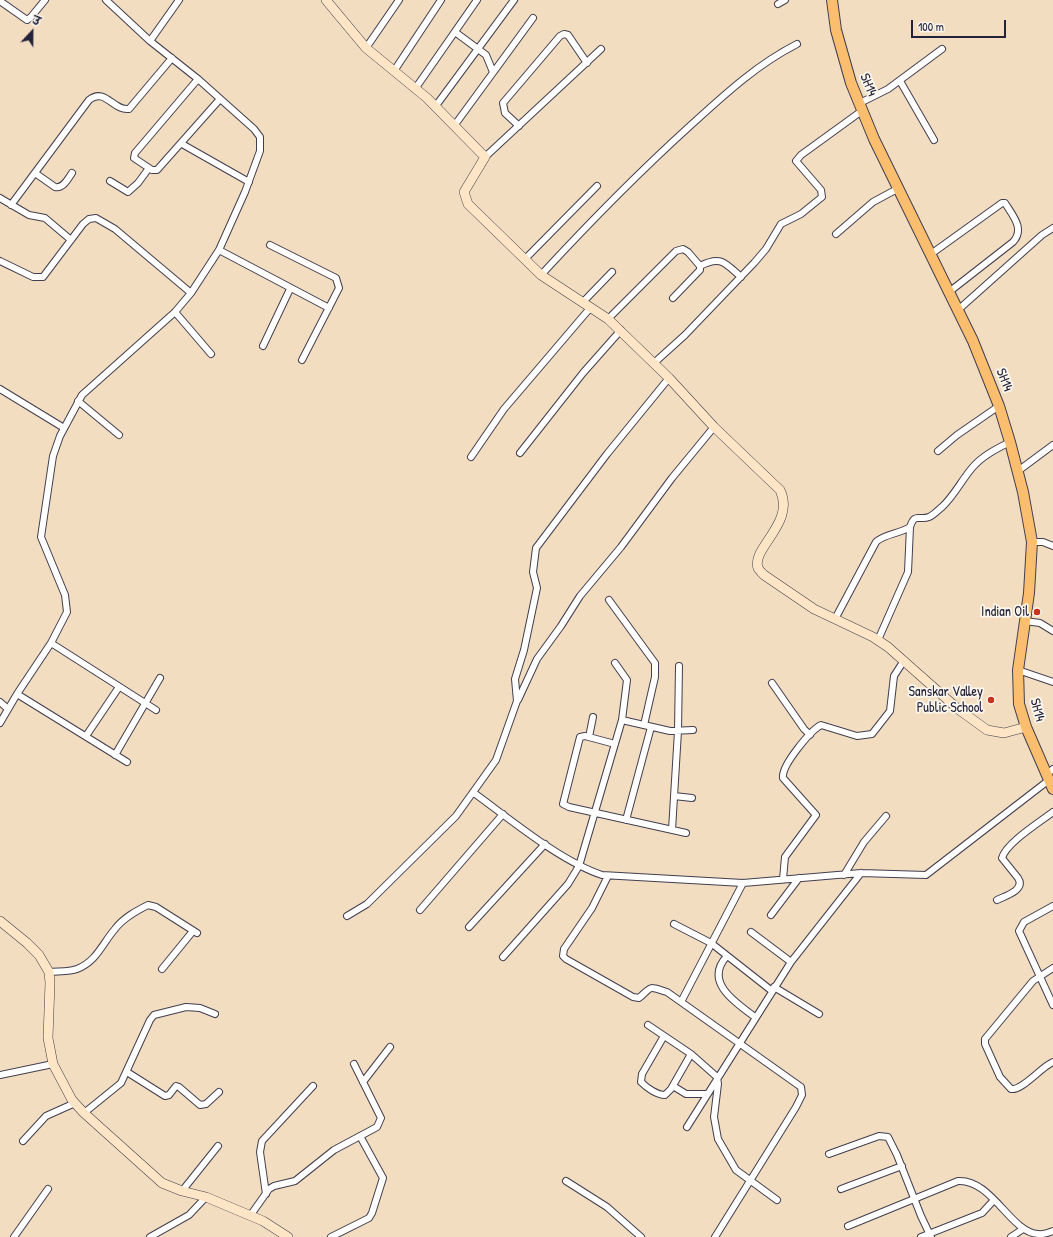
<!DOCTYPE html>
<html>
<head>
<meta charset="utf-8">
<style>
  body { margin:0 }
  #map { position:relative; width:1053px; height:1237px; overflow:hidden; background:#f3ddc0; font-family:"Patrick Hand","Playpen Sans Deva",sans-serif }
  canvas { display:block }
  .north { position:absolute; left:12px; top:12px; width:40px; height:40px; -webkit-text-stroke:3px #fbf7ec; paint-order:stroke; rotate:22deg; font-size:11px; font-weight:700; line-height:16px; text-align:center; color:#22223b }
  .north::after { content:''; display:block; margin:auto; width:14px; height:18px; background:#22223b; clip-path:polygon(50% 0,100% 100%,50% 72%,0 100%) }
  .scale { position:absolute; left:911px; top:20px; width:95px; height:18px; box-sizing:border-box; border:2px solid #22223b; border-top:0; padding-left:5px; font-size:12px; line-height:14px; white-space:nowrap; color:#22223b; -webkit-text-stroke:3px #fbf7ec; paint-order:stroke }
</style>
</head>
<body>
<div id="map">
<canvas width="1053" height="1237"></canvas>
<div class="north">उ</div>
<div class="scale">100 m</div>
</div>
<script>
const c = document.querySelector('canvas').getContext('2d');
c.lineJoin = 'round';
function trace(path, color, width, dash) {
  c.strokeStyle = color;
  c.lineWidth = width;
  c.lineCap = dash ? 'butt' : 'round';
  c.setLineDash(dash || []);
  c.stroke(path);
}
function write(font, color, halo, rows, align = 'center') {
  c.font = font + ' "Patrick Hand",sans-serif';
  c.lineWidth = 3.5;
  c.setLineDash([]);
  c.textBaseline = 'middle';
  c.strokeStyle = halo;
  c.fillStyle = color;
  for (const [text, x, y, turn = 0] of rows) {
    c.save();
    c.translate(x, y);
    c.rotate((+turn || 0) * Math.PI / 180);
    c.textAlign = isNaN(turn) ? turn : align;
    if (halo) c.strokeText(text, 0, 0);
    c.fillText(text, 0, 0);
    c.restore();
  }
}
const street = new Path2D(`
  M 106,0 L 150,41
  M 0,1 L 27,20 L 31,17 L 45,0
  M 778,4 L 785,0
  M 455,32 L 486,55 L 493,72
  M 366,48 L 399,0
  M 394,71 L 441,0
  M 198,79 L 135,153 L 134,158 L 152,170 L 157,170 L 220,99
  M 900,81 L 934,140
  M 415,89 L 477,0
  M 860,103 L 888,89 L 942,49
  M 435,107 L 514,0
  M 454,126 L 533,18
  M 519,126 L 505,113 L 503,103 L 560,36 L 564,34 L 568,35 L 587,63
  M 182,144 L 249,182
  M 485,157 L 601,49
  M 35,173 L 55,187 C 63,189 68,179 72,173
  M 110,181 L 128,192 L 138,183 L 149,168
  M 0,198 L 29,215 L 45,218 L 71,240
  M 11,205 L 89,100 C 105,87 113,111 129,109 L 172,58
  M 836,234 L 873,202 L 899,188
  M 270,245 L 336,278 L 339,288 L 302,360
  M 219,250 L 329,308
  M 931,254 L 1002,203 L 1005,203 C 1013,216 1025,229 1013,242 L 949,292
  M 525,259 L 597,186
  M 0,261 L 33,277 L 43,277 L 83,224 L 89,219 L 96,218 L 115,229 L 191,293
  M 700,266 C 721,255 725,263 741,277
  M 541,275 C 589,223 638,173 691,125 C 724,95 756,65 797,44
  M 583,302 L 612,272
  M 958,310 L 1042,235 L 1053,228
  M 175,312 L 211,354
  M 608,319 L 676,251 L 683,249 L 688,252 L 700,266 L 700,270 L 673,298
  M 263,346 L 290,289
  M 654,363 L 685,335 L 754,263 L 766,249 L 781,224 L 801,214 L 822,197 L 821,190 L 796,161 L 801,155 L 863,110
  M 0,389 L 64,428
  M 78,401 L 119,435
  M 938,451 L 957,435 L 999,406
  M 520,453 L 583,373 L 621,330
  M 471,457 L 504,409 L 591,307
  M 1018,471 L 1053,445
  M 1032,542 L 1043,542 L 1053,546
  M 609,600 L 655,663 L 655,677 L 644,725
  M 835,619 L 876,542 C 884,534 899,534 910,527
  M 1025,621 L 1040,623 L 1053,631
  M 878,640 L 908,572 L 910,527 C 915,512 919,521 929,517 C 934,515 938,510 942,507 C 954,496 961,481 972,468 C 982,456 996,449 1010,442
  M 51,643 L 156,710
  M 1018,670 L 1053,682
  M 772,683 L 804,729 L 810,735
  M 17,694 L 127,762
  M 518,700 L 537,659 L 561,626 L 580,596 L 621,547 L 672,478 L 714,427
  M 0,702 L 8,709
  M 622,720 L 670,731 L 693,730
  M 0,723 L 17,694 L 51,643 L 67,612 L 65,595 L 41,537 L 53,456 L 60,436 L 82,395 L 175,312 L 191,293 L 219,250 L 245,192 L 260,151 L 260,137 L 254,129 L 198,79 L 150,41 L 179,0
  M 86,736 L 119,687
  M 589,737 L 593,717
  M 615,744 L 585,736 L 580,737 L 563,804 L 569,807 L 686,833
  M 115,755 L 160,678
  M 1047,774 L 1053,769
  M 474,793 C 510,819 560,861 602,875 L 743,883 L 861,873 L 926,875 L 1049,780
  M 674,796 L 692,798
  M 626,820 L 651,727
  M 672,830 L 678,731 L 679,666
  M 844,875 L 864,842 L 886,816
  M 608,876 L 592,908 L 564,949 L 563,956 L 566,959 L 633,997 L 639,998 C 653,986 647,986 667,992 L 801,1087 L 802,1095 L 796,1107 L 715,1237
  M 783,879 L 785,857 L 816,815 L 783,778 C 781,766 810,731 821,725 L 857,736 L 872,734 L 890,711 L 894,676 L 903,662
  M 997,900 C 1005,896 1026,890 1018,878 L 1002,858 C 1006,843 1040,822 1053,812
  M 1053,906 L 1024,922 L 1019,931 L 1053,1005
  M 420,910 L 503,814
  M 771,915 L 799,878
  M 347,916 L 367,904 L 456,816 L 496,760 L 517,701 L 515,679 L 524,650 L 537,588 L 533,572 L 536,548 L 607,454 L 669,378
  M 674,924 L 711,943 L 772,991
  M 469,927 L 545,844
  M 751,932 L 791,962
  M 727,956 C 703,982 736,1003 755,1017
  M 503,957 L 568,884 L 579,866 L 622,720 L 627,680 L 615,663
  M 1053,968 L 1033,981 L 985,1039 L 985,1044 L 1000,1077 L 1011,1089 C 1022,1091 1041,1067 1053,1062
  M 162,969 L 193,931
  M 49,972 C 58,971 69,972 77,969 C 97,961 102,944 115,929 C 123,918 136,911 148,905 L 156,907 L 197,933
  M 774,987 L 819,1014
  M 681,1002 L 743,883
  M 648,1025 L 691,1054 L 717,1077 L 718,1084 L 714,1117 L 718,1139 L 736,1170 L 777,1200
  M 664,1036 L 642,1074 L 641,1082 C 647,1088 657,1095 665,1095 L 671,1089 L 691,1054
  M 127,1072 L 165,1096 L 169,1095 L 176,1086 L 179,1087 L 200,1105 L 206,1104 L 219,1092
  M 0,1075 L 53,1064
  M 363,1082 L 390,1047
  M 673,1086 L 686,1094 L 707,1094
  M 84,1113 L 121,1083 L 150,1020 L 154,1015 L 186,1007 L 200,1008 L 215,1014
  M 687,1127 L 791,962 L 861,873
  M 23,1141 L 46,1116 L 75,1103
  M 829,1154 L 879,1136 L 888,1137 L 897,1155 L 921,1216 L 931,1237
  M 566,1181 L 607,1207 L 641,1237
  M 841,1189 L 902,1166
  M 182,1191 L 218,1146
  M 266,1194 L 260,1152 L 262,1141 L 313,1086
  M 250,1216 L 269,1189 L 274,1186 L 295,1181 L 334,1150 L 377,1127 L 381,1118 L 354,1064
  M 848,1226 L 958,1181 C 992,1179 1010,1232 1038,1234 C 1043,1235 1048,1233 1053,1231
  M 14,1237 L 48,1189
  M 150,1237 L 189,1215 L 206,1197
  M 331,1237 L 369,1218 L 372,1213 L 383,1178 L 360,1136
  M 921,1237 L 982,1213 L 994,1200
  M 1011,1237 L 1023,1229`);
const secondary = new Path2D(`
  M 326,0 L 366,48 L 427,98 L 485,157 L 464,192 L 468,204 L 541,275 L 608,319 L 669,378 L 714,427 L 780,490 C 796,523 751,548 758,568 C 759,570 762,573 764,575 L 814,609 L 873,637 L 888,647 L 958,709 L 987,730 L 1004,733 L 1026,727
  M 0,921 L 27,943 L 39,955 L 49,972 L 50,983 L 48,1038 L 53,1064 L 72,1100 L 84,1113 L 162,1183 L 182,1191 L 206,1197 L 263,1221 L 288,1237`);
const primary = new Path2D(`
  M 832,0 L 836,30 L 851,83 L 874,139 L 973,341 L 999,406 L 1010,442 L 1023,492 L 1032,542 L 1029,593 L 1018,670 L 1019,704 L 1026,727 L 1053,789`);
const markers = [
  [1037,612,4,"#c8321e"],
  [991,700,4,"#c8321e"]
];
const streetNames = [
  ["SH14",868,85,67],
  ["SH14",1004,380,69],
  ["SH14",1037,710,75]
];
const poiNames = [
  ["Indian Oil",1029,612],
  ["Sanskar Valley",983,692],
  ["Public School",983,708]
];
trace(street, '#413e4f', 8);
trace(secondary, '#413e4f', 10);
trace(primary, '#413e4f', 12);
trace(street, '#fff', 6);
trace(secondary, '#fde5c5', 9);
trace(primary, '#fabe6e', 10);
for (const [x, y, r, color] of markers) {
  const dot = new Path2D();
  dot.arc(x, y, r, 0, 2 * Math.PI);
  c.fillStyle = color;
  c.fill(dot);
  trace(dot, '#fbf7ec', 1.5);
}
write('14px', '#22223b', '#fbf7ec', streetNames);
write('14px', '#22223b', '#fbf7ec', poiNames, 'right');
</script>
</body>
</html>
